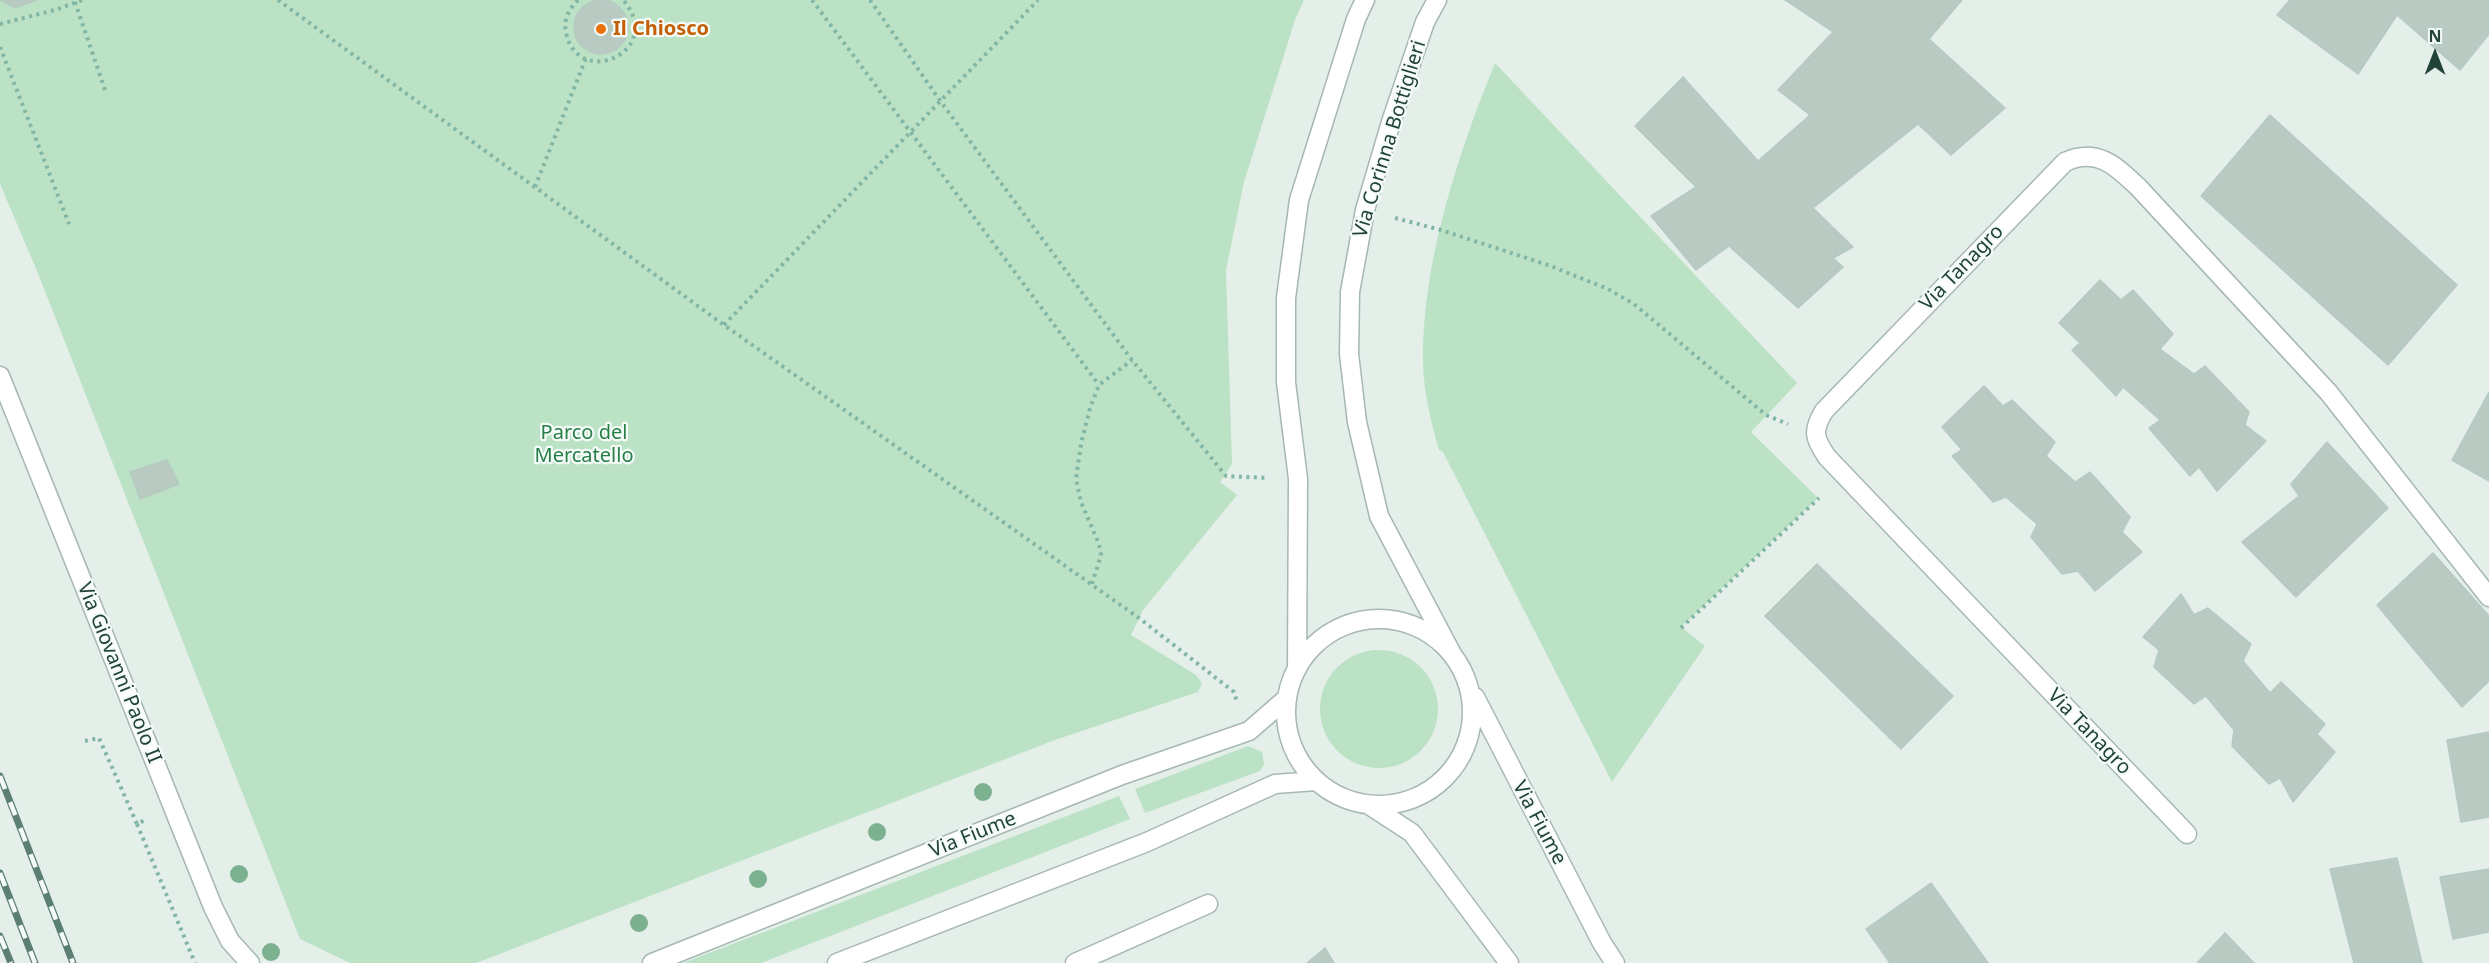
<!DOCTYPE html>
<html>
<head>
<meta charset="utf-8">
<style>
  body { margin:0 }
  #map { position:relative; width:2489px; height:963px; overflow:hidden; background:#e4efea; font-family:"Noto Sans",sans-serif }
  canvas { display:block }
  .north { position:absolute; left:2405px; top:24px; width:60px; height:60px; -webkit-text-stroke:4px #f5fbf8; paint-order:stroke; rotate:0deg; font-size:16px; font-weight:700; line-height:24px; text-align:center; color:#214339 }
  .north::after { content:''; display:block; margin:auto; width:21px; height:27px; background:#214339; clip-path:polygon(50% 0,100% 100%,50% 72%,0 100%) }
</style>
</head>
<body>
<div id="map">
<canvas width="2489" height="963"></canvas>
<div class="north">N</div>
</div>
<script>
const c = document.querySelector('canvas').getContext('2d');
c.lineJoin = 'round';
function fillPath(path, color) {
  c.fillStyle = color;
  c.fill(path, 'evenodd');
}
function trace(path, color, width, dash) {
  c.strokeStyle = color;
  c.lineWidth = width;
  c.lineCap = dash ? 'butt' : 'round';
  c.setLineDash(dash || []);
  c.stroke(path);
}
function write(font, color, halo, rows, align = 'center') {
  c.font = font + ' "Noto Sans",sans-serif';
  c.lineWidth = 4.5;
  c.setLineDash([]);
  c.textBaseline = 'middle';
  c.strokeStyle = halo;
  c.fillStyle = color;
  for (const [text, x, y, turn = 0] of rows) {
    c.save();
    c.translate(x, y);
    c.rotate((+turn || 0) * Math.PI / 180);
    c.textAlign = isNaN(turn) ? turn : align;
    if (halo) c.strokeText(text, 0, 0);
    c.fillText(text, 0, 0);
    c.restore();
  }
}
const green = new Path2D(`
  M 0,0 L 1304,0 L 1295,20 L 1244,182 L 1226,270 L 1232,464 L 1220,482 L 1237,495 L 1143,610 L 1131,635 L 1196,675 L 1202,683 L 1198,692 L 1055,740 L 476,963 L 350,963 L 300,939 L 37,271 L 0,184 Z
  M 1495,63 L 1797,383 L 1751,432 L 1818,498 L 1681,627 L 1705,646 L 1612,782 L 1443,452 L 1439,450 C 1431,422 1424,394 1423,364 C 1421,266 1458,153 1495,63 Z
  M1320 709a59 59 0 1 1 118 0a59 59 0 1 1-118 0Z
  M 1248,746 L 1262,752 L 1264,764 L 1260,771 L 1145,813 L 1135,789 Z
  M 1119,796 L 1130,819 L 761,963 L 683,963 Z`);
const building = new Path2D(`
  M574 27a27 27 0 1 1 54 0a27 27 0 1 1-54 0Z
  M 0,0 L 37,0 L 15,8 Z
  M 1785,0 L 1962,0 L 1929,39 L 2005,108 L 1951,155 L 1918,124 L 1813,208 L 1853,247 L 1833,258 L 1843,267 L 1798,308 L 1729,246 L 1696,270 L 1651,216 L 1696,187 L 1635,126 L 1683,77 L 1758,161 L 1810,115 L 1778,90 L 1833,32 Z
  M 2290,0 L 2489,0 L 2489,34 L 2460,70 L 2397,15 L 2358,74 L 2277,15 Z
  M 2270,115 L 2457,285 L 2388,365 L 2201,196 Z
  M 2100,280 L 2121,300 L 2133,290 L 2173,334 L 2160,349 L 2194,374 L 2205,366 L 2249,412 L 2245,425 L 2266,441 L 2217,491 L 2199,467 L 2190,476 L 2149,428 L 2160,420 L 2123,387 L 2116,396 L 2072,350 L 2080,343 L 2059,323 Z
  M 1984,386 L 2003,406 L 2012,400 L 2055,442 L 2046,456 L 2075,482 L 2090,472 L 2130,517 L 2122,532 L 2142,552 L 2095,591 L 2078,571 L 2062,574 L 2031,537 L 2037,524 L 2006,497 L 1993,502 L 1952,456 L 1962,450 L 1942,427 Z
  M 2489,392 L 2489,481 L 2452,460 Z
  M 2327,442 L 2388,508 L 2296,597 L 2242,542 L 2299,496 L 2291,484 Z
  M 167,460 L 179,484 L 140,499 L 130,472 Z
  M 2433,553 L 2489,616 L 2489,681 L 2462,707 L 2377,605 Z
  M 1817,564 L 1953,696 L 1901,749 L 1765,616 Z
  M 2181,594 L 2194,615 L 2208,608 L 2251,644 L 2243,661 L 2270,693 L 2281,682 L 2325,724 L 2317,734 L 2335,752 L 2293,802 L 2280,778 L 2269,784 L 2232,746 L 2234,730 L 2206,696 L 2194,704 L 2154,667 L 2159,650 L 2143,637 Z
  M 2489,732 L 2489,817 L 2461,822 L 2447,740 Z
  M 2397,858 L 2422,963 L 2354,963 L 2330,869 Z
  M 2489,869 L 2489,932 L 2453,939 L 2440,877 Z
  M 1931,883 L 1988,963 L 1890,963 L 1866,929 Z
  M 2225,933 L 2254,963 L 2197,963 Z
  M 1325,948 L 1334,963 L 1307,963 Z`);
const path = new Path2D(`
  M 278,0 L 724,325 L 1139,618 L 1234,692 L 1237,702
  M 578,0 C 569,9 563,20 566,33 C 579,91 667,50 623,0
  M 812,0 L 1099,385
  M 870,0 L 941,102 L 1132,360 L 1226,476 L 1267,478
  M 75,2 L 105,90
  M 0,24 L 55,10 L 82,0
  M 0,47 L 69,224
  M 535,187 L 586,58
  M 1395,218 L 1441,230 L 1548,265 L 1608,289 L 1634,304 L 1766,415 L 1788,424
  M 724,325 L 1038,0
  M 1092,584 L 1101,555 L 1099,544 L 1081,502 L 1076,479 L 1081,444 L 1090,408 L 1099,385 L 1132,360
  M 1681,628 L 1819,498
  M 85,741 L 99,738 L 137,824 L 147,819
  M 137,824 L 195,963`);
const street = new Path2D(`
  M 1437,0 L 1425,22 L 1391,122 L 1365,210 L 1350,292 L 1349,354 L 1357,422 L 1379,516 L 1453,656
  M 0,376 L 213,907 L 230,941 L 250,963
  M1286 712a93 93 0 1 1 186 0a93 93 0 1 1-186 0Z
  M 1297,669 L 1298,479 L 1286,382 L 1286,298 L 1299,200 L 1356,19 L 1365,0
  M 1475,697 L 1602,943 L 1615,963
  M 1369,805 L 1412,833 L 1509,963
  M 2187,834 L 1827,457 C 1814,438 1812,431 1824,411 L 2065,162 C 2097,147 2116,166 2139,188 L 2329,393 L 2489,597
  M 652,963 L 1122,775 L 1249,731 L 1287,698
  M 837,963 L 1147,842 L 1275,784 L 1316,781
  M 1075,963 L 1208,904`);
const rail = new Path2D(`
  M 0,776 L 73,963
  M 0,873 L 35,963
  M 0,936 L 11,963`);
const trees = [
  [983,792],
  [877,832],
  [239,874],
  [758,879],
  [639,923],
  [271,952]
];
const markers = [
  [601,29,6,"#e8710a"]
];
const foodNames = [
  ["Il Chiosco",613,29]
];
const streetNames = [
  ["Via Corinna Bottiglieri",1390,139,-73],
  ["Via Tanagro",1962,268,-46],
  ["Via Giovanni Paolo II",119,673,68],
  ["Via Tanagro",2089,732,46],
  ["Via Fiume",1539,823,62],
  ["Via Fiume",973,835,-22]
];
const parkNames = [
  ["Parco del",584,433],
  ["Mercatello",584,456]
];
fillPath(green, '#bbe2c4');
fillPath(building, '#b9cac3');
trace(building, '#b5cac1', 1.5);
trace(street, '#a6b8b1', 21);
trace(path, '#81b6a4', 4, [3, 4.5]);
trace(street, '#fff', 18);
trace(rail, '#5c7f74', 7);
trace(rail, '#f5fbf8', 4.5, [14]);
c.fillStyle = '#7cb190';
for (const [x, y] of trees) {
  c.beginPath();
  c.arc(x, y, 9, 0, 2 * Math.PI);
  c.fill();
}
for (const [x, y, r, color] of markers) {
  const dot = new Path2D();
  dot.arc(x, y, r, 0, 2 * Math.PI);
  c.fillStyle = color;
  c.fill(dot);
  trace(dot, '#f5fbf8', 2);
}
write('bold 20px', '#c56008', '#f5fbf8', foodNames, 'left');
write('20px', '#214339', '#f5fbf8', streetNames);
write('20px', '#267f46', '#f5fbf8', parkNames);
</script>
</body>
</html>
